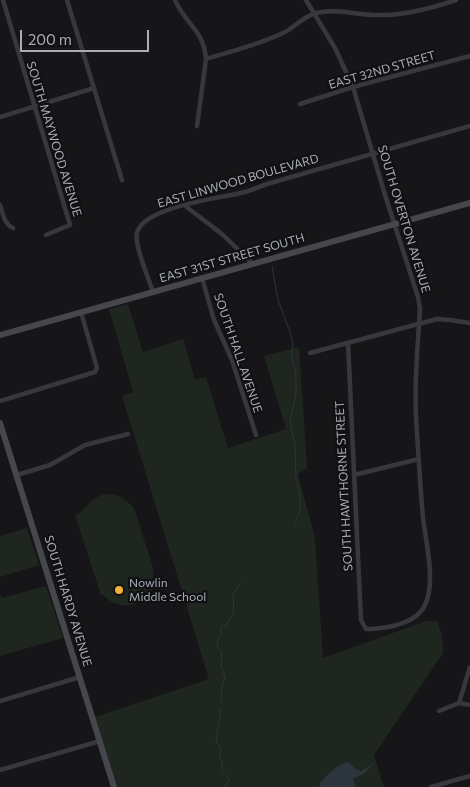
<!DOCTYPE html>
<html>
<head>
<meta charset="utf-8">
<style>
  body { margin:0 }
  #map { position:relative; width:470px; height:787px; overflow:hidden; background:#161618; font-family:Commissioner,sans-serif }
  canvas { display:block }
  .scale { position:absolute; left:20px; top:30px; width:129px; height:22px; box-sizing:border-box; border:2px solid #a8adb8; border-top:0; padding-left:6px; font-size:15px; line-height:18px; white-space:nowrap; color:#a8adb8; -webkit-text-stroke:4px #111113; paint-order:stroke }
</style>
</head>
<body>
<div id="map">
<canvas width="470" height="787"></canvas>
<div class="scale">200 m</div>
</div>
<script>
const c = document.querySelector('canvas').getContext('2d');
c.lineJoin = 'round';
function fillPath(path, color) {
  c.fillStyle = color;
  c.fill(path, 'evenodd');
}
function trace(path, color, width, dash) {
  c.strokeStyle = color;
  c.lineWidth = width;
  c.lineCap = dash ? 'butt' : 'round';
  c.setLineDash(dash || []);
  c.stroke(path);
}
function write(font, color, halo, rows, align = 'center') {
  c.font = font + ' Commissioner,sans-serif';
  c.lineWidth = 4.5;
  c.setLineDash([]);
  c.textBaseline = 'middle';
  c.strokeStyle = halo;
  c.fillStyle = color;
  for (const [text, x, y, turn = 0] of rows) {
    c.save();
    c.translate(x, y);
    c.rotate((+turn || 0) * Math.PI / 180);
    c.textAlign = isNaN(turn) ? turn : align;
    if (halo) c.strokeText(text, 0, 0);
    c.fillText(text, 0, 0);
    c.restore();
  }
}
const green = new Path2D(`
  M 128,304 L 143,352 L 183,339 L 195,380 L 206,377 L 228,448 L 286,429 L 264,356 L 299,347 L 307,468 L 298,474 L 315,538 L 323,658 L 426,621 L 437,621 L 442,635 L 443,653 L 374,755 L 384,787 L 117,787 L 95,717 L 209,679 L 122,396 L 133,392 L 109,309 Z
  M 102,495 C 115,493 124,497 133,507 C 138,517 141,529 144,540 C 152,562 166,597 131,605 C 120,607 110,602 103,595 L 101,595 L 75,515 C 86,511 87,500 102,495 Z
  M 27,528 L 39,565 L 0,577 L 0,536 Z
  M 46,586 L 63,638 L 0,656 L 0,594 L 2,598 Z`);
const water = new Path2D(`
  M 349,762 L 355,769 L 361,771 L 374,763 L 365,773 L 353,779 L 356,787 L 319,787 L 320,783 C 327,775 338,763 349,762 Z`);
const stream = new Path2D(`
  M 272,266 L 278,300 L 290,332 L 293,344 L 291,354 L 296,374 L 296,394 L 290,421 L 295,446 L 296,478 L 300,493 L 300,510 L 295,524
  M 221,703 L 222,687 L 225,677 L 221,665 L 222,653 L 218,647 L 217,641 L 221,633 L 221,627 L 225,626 L 234,613 L 233,594 L 241,582
  M 221,708 L 216,741 L 221,748 L 219,756 L 223,764 C 219,774 225,773 229,780 L 225,787`);
const street = new Path2D(`
  M 3,0 L 70,225 L 46,235
  M 67,0 L 122,180
  M 175,0 C 185,24 204,30 206,59 L 197,126
  M 306,0 L 335,48 L 353,87 L 385,195 L 418,297 L 420,309 C 418,344 414,380 416,416 C 418,450 420,484 423,518 C 426,543 436,582 425,605 C 417,623 389,628 371,629 L 366,629 L 361,620 L 348,343
  M 206,59 C 232,51 258,45 283,33 C 294,28 304,16 316,13 C 335,8 358,15 377,15 C 403,16 432,8 456,0
  M 300,104 L 353,87 L 470,56
  M 0,117 L 94,88
  M 0,205 C 3,214 4,224 13,228
  M 184,205 L 222,234 L 253,264
  M 202,278 L 214,320 L 232,360 L 256,435
  M 153,292 C 149,279 134,245 137,233 C 143,207 219,198 241,193 C 250,191 258,187 267,184 L 470,126
  M 310,353 L 437,319 L 450,320 L 470,323
  M 0,401 L 95,372 L 97,368 L 81,312
  M 17,475 L 50,465 L 85,445 L 128,434
  M 354,475 L 419,459
  M 0,701 L 80,677
  M 459,703 L 470,667
  M 439,711 L 459,703 L 470,705
  M 0,770 L 100,741
  M 431,787 L 470,776`);
const secondary = new Path2D(`
  M 0,335 L 470,203
  M 0,423 L 114,787`);
const markers = [
  [119,590,5,"#f2b134"]
];
const streetNames = [
  ["EAST 32ND STREET",382,70,-16],
  ["SOUTH MAYWOOD AVENUE",54,139,73],
  ["EAST LINWOOD BOULEVARD",238,181,-16],
  ["SOUTH OVERTON AVENUE",404,219,73],
  ["EAST 31ST STREET SOUTH",232,258,-16],
  ["SOUTH HALL AVENUE",238,353,71],
  ["SOUTH HAWTHORNE STREET",344,486,-93],
  ["SOUTH HARDY AVENUE",68,601,73]
];
const poiNames = [
  ["Nowlin",129,583],
  ["Middle School",129,597]
];
fillPath(green, '#1e261f');
fillPath(water, '#2c353c');
trace(stream, '#2c353c', 1);
trace(street, '#37383d', 4.5);
trace(secondary, '#45474d', 6);
for (const [x, y, r, color] of markers) {
  const dot = new Path2D();
  dot.arc(x, y, r, 0, 2 * Math.PI);
  c.fillStyle = color;
  c.fill(dot);
  trace(dot, '#111113', 2);
}
write('12px', '#a8adb8', '#111113', streetNames);
write('12px', '#a8adb8', '#111113', poiNames, 'left');
</script>
</body>
</html>
